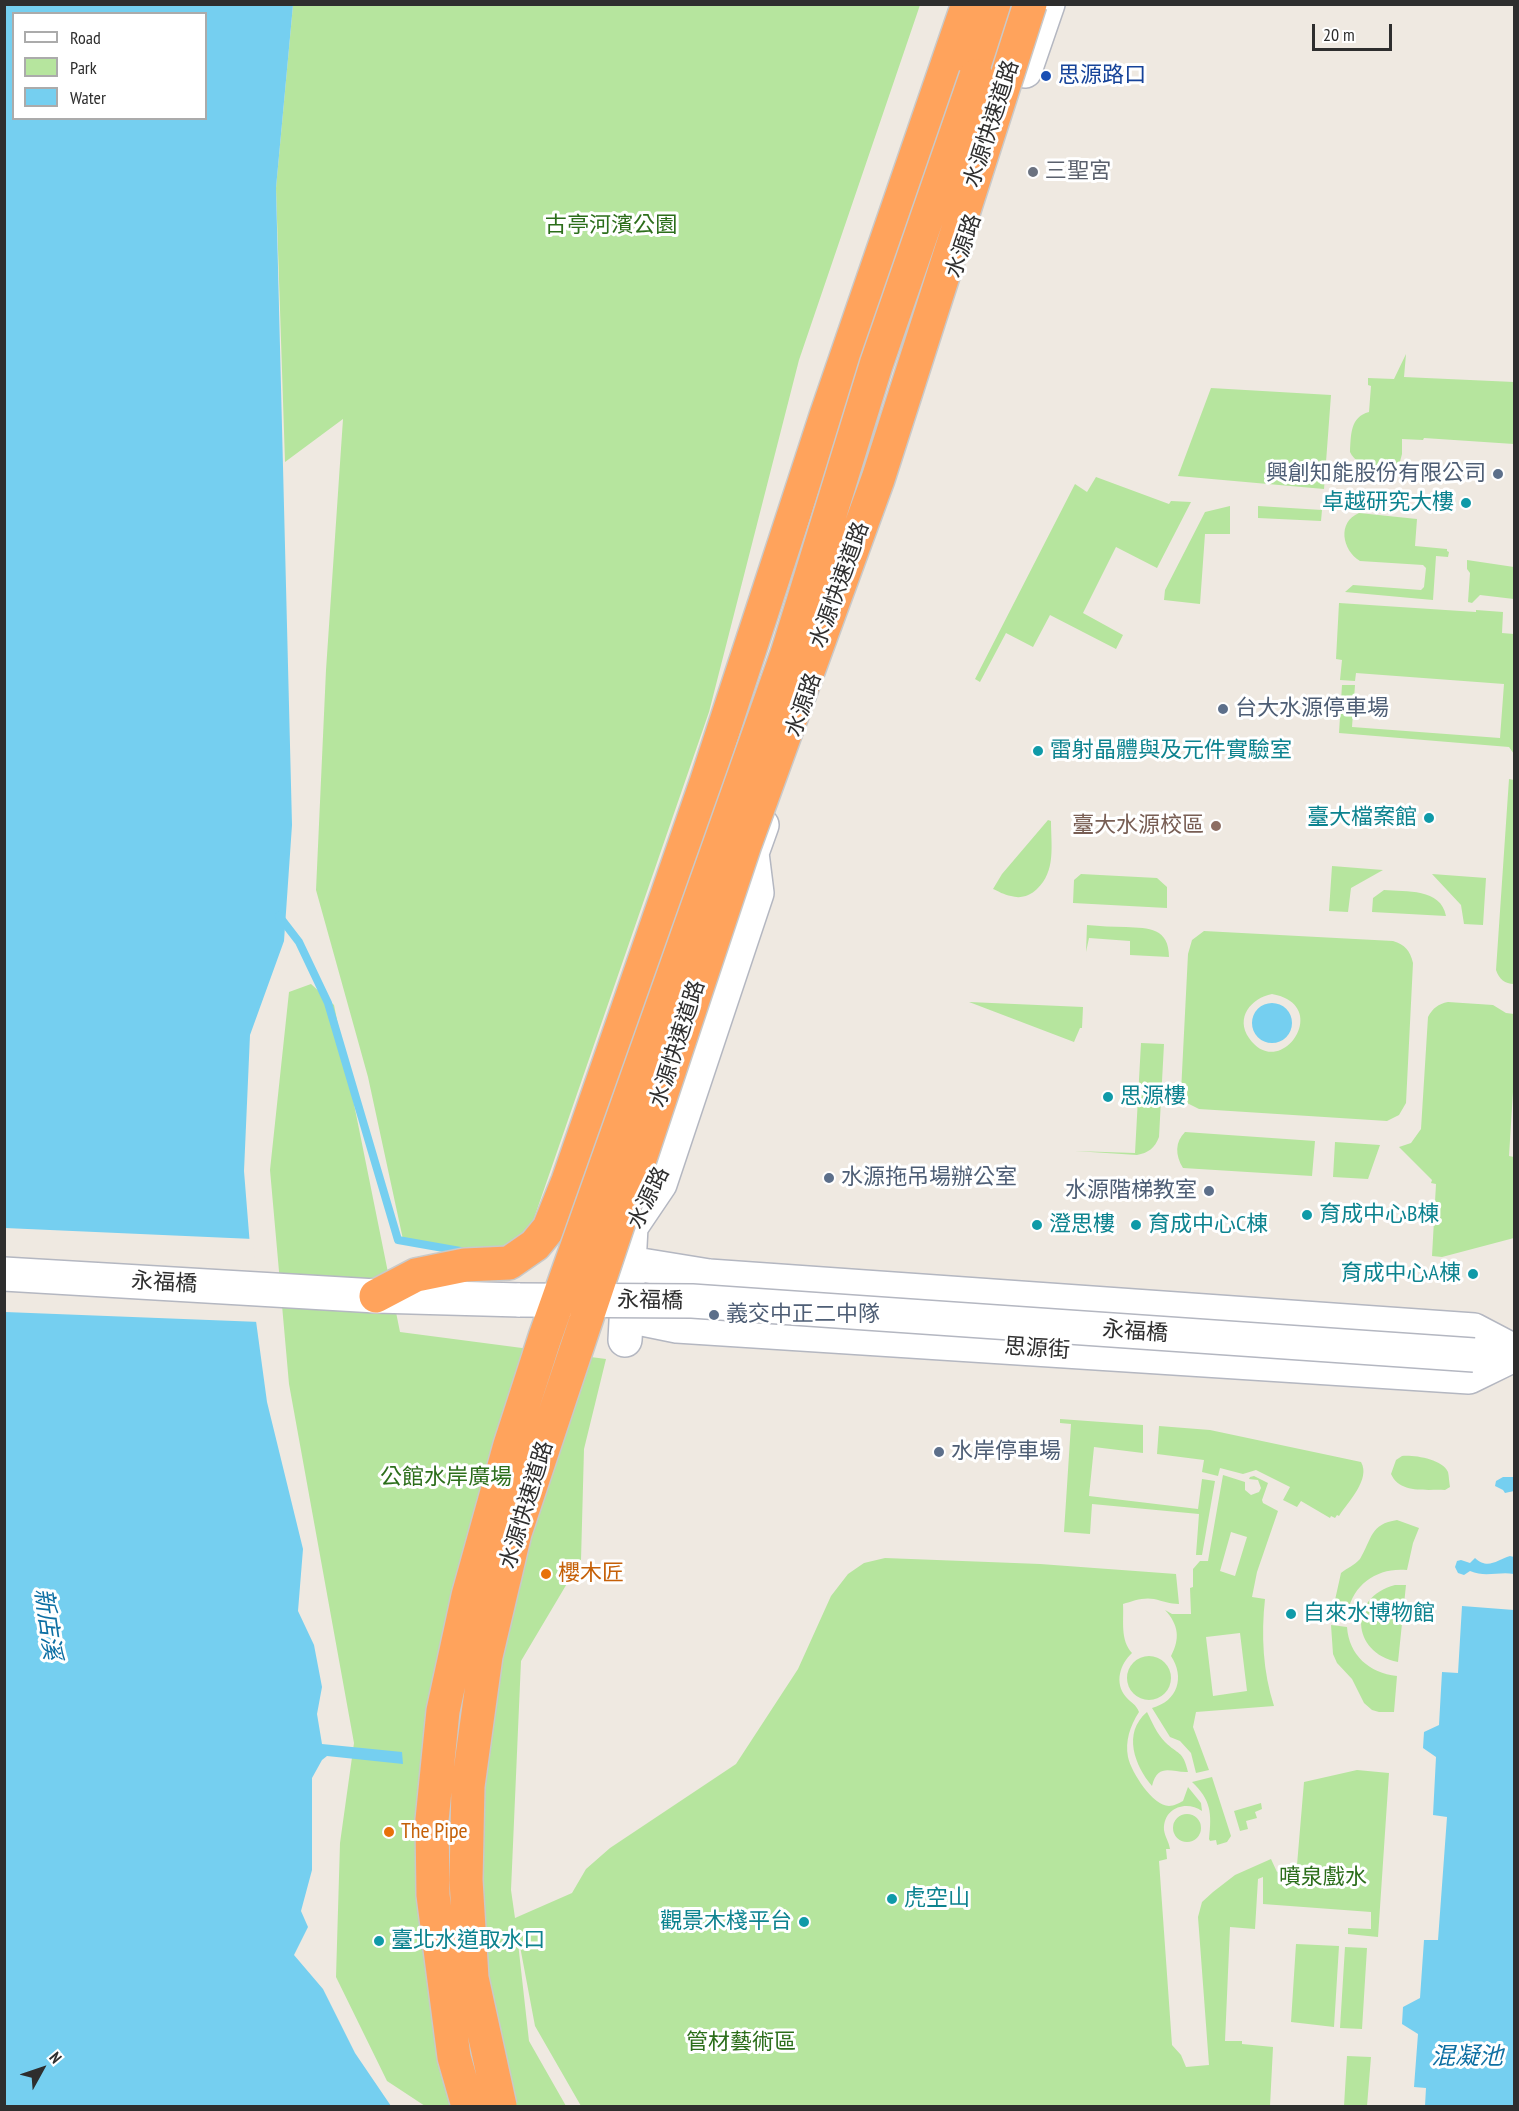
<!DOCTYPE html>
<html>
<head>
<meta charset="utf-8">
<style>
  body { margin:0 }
  #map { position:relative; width:1519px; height:2111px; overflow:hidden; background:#efe9e1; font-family:"PT Sans Narrow",sans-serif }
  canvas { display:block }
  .frame { position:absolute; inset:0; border:6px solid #2e2e2e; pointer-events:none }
  .legend { position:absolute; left:12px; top:12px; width:195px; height:108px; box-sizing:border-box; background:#fff; border:2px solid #ababab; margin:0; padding:8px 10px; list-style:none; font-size:18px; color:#2e2e2e }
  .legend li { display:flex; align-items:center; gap:12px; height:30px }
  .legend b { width:30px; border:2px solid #ababab }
  .north { position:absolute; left:12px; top:2039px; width:60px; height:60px; -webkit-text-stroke:4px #fff; paint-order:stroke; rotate:50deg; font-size:16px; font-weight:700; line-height:24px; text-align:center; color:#2e2e2e }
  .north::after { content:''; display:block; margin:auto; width:21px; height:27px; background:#2e2e2e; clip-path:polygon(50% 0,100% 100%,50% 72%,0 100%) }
  .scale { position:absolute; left:1312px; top:24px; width:80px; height:27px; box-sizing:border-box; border:3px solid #2e2e2e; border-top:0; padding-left:8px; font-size:18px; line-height:21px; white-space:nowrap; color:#2e2e2e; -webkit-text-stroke:4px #fff; paint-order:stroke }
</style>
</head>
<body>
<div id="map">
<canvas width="1519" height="2111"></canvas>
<div class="frame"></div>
<ul class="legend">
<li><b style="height:8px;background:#fff"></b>Road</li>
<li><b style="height:16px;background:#b6e59e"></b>Park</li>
<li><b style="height:16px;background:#75cff0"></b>Water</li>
</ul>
<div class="north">N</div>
<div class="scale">20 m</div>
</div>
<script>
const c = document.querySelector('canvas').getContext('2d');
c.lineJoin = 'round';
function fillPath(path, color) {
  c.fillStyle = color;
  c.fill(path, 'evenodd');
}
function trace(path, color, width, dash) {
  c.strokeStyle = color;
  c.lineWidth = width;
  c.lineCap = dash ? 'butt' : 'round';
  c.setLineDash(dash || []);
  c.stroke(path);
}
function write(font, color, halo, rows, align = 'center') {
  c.font = font + ' "PT Sans Narrow","Noto Sans TC",sans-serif';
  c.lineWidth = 6;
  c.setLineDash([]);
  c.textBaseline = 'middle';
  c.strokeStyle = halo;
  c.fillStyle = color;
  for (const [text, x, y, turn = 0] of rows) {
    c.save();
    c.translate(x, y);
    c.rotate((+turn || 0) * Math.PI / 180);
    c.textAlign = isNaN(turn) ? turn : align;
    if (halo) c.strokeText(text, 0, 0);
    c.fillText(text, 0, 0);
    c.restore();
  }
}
const green = new Path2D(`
  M 293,5 L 920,5 L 799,360 L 709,712 L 522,1253 L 404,1244 L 368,1077 L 316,890 L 326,670 L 343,419 L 285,462 L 276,188 Z
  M 1406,354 L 1404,377 L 1514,382 L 1514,444 L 1424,438 L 1423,440 L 1402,439 L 1402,454 L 1398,469 C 1380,467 1359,470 1350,452 C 1351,435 1350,417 1369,412 L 1371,386 L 1368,385 L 1368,378 L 1394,379 Z
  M 1211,388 L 1331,395 L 1324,489 L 1178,476 Z
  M 1096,477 L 1169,504 L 1171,501 L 1191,502 L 1157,568 L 1116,547 L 1083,613 L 1123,635 L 1116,649 L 1050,615 L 1033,647 L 1006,633 L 980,682 L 975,679 L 1075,484 L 1087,492 Z
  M 1230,506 L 1230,534 L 1205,534 L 1200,604 L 1164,600 L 1165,590 L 1205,512 Z
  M 1258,506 L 1322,510 L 1321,521 L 1258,518 Z
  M 1359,513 L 1417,519 L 1415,546 L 1447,549 L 1447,551 L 1449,552 L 1448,557 L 1436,556 L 1433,600 L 1345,592 L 1353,585 L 1421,590 L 1424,587 L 1426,568 L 1423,565 L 1360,561 C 1342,550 1337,522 1359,513 Z
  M 1467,560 L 1514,567 L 1514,599 L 1480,595 L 1472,603 L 1468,602 L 1470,573 L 1467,569 Z
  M 1339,603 L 1476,612 L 1476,610 L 1503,612 L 1502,633 L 1514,634 L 1514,754 L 1509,747 L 1339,733 L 1342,685 L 1355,685 L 1352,727 L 1500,738 L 1504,684 L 1356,673 L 1355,681 L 1340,680 L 1342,660 L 1336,659 Z
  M 1509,779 L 1514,780 L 1514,984 C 1505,984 1499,979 1496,970 Z
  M 1048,820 L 1051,821 C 1051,846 1056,871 1037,889 C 1030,896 1020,899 1011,896 C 1004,895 998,891 993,889 L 1002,874 Z
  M 1332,866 L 1383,870 L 1351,888 L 1348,912 L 1329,911 Z
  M 1081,874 L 1157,878 L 1167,887 L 1167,908 L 1073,903 L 1074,880 Z
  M 1432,874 L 1486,878 L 1483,925 L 1464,924 L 1461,905 Z
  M 1384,890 C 1406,892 1441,888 1446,916 L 1372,912 L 1373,898 Z
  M 1087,925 C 1100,926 1113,927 1126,927 C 1149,928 1169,928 1169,957 L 1130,955 L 1130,941 L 1089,938 L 1086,952 Z
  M 1204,931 L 1393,941 C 1405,945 1410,950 1413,963 L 1406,1103 L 1399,1115 L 1387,1121 L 1199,1109 L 1187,1103 L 1181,1092 L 1188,954 L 1192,940 ZM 1272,994 C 1334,1005 1280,1083 1249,1038 C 1235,1018 1251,998 1272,994 Z
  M 311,984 L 334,1005 L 400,1332 L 606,1359 L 584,1449 L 581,1560 L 521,1661 L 511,1890 L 515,1918 L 572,1893 L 586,1869 L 610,1848 L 736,1764 L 798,1669 L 831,1596 L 848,1574 L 864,1563 L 885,1558 L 1040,1564 L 1176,1574 L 1179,1604 C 1170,1604 1163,1601 1154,1599 C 1143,1597 1133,1601 1123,1604 C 1124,1621 1120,1640 1132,1653 C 1120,1664 1114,1683 1126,1697 C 1131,1703 1136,1704 1139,1712 C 1130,1726 1125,1741 1128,1757 C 1131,1772 1153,1806 1169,1806 C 1174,1806 1179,1803 1183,1801 L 1188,1787 L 1201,1803 L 1202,1811 C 1186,1800 1163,1808 1164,1830 C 1165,1837 1169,1842 1170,1849 L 1166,1849 L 1167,1859 L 1159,1861 L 1172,2045 L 1181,2055 L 1186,2067 L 1209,2065 L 1198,1917 L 1202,1902 L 1213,1892 L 1235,1875 L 1271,1859 L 1277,1872 L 1297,1865 L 1304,1782 L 1357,1770 L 1389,1773 L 1378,1937 L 1348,1934 L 1348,1928 L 1371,1929 L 1371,1912 L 1263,1904 L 1263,1877 L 1258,1879 L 1255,1929 L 1230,1927 L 1225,2041 L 1242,2041 L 1242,2044 L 1273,2047 L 1270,2106 L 581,2106 L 535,2026 L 516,1925 L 529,2041 L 566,2106 L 425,2106 L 387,2081 L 336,1977 L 340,1843 L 354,1743 L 289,1384 L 270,1170 L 289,992 Z
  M 969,1002 L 1083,1007 L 1082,1028 L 1080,1028 L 1074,1042 Z
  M 1448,1002 L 1493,1005 L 1506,1013 L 1514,1014 L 1514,1076 L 1509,1156 L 1514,1157 L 1514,1238 L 1442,1257 L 1432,1256 L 1436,1184 L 1431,1183 L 1432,1180 L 1399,1147 L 1411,1143 L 1421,1129 L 1428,1017 C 1433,1008 1438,1004 1448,1002 Z
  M 1141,1043 L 1164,1044 L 1159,1137 C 1155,1148 1148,1153 1137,1155 L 1075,1151 L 1135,1153 Z
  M 1185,1132 L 1315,1141 L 1312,1176 L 1183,1168 C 1175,1155 1175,1142 1185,1132 Z
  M 1335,1142 L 1380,1145 L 1368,1179 L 1333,1177 Z
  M 1060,1419 L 1143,1425 L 1143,1453 L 1094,1447 L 1089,1496 L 1198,1509 L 1202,1479 L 1215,1481 L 1202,1555 L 1196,1555 L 1199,1514 L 1092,1504 L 1090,1534 L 1064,1532 L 1071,1424 L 1060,1423 Z
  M 1159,1426 L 1210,1430 L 1361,1462 C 1371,1479 1348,1502 1339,1516 L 1337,1515 L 1335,1518 L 1331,1516 L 1330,1518 L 1301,1501 L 1297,1507 L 1283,1500 L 1290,1487 L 1256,1470 L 1243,1474 L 1220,1468 L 1218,1476 L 1202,1472 L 1204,1460 L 1157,1454 Z
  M 1402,1456 C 1415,1455 1442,1459 1448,1472 C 1449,1476 1449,1482 1450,1487 L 1445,1490 C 1426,1489 1400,1494 1391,1474 L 1396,1460 Z
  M 1223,1475 L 1245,1482 L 1245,1490 L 1251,1495 L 1259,1492 L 1261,1488 L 1258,1480 L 1249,1479 L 1250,1477 L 1254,1476 L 1268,1483 L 1262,1500 L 1263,1503 L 1278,1511 L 1257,1572 L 1252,1597 L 1265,1599 C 1261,1635 1263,1672 1274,1706 L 1196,1712 L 1193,1727 L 1209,1770 L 1196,1773 L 1191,1753 L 1180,1741 L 1170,1737 L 1152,1708 C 1178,1701 1185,1677 1171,1656 C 1180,1639 1179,1625 1165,1610 L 1172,1614 L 1191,1614 L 1190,1588 L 1193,1587 L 1193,1569 L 1200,1561 L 1208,1561 ZM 1231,1532 L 1247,1537 L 1235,1576 L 1220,1571 ZM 1240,1633 L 1247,1691 L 1213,1696 L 1206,1637 Z
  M 1397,1520 L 1419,1528 L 1413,1543 L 1407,1570 C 1379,1567 1354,1583 1348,1611 L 1333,1609 L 1341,1573 C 1347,1568 1355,1565 1360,1559 C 1372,1539 1370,1524 1397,1520 Z
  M 1395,1585 L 1406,1585 L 1398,1662 C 1351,1653 1348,1597 1395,1585 Z
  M 1331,1625 L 1347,1627 C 1349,1655 1369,1673 1397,1676 L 1394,1712 L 1379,1712 L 1372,1710 L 1364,1703 L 1352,1679 L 1337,1663 L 1333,1654 Z
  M1127 1678a22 22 0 1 1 44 0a22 22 0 1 1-44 0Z
  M 1147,1712 C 1152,1722 1157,1734 1165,1742 C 1178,1755 1183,1750 1188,1772 C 1172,1773 1158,1762 1152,1786 C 1135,1766 1122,1733 1147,1712 Z
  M 1212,1777 L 1231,1836 L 1227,1842 L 1217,1845 L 1216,1840 L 1210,1841 L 1209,1839 C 1212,1813 1211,1800 1192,1782 Z
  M 1261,1803 L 1262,1809 L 1255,1812 L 1257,1818 L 1246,1821 L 1248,1829 L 1240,1831 L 1234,1811 Z
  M1173 1828a14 14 0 1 1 28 0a14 14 0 1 1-28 0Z
  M 1296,1944 L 1339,1946 L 1334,2027 L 1291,2022 Z
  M 1345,1947 L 1367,1948 L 1362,2029 L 1340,2028 Z
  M 1347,2056 L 1371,2057 L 1367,2106 L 1344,2106 Z`);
const water = new Path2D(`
  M 5,5 L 293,5 L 276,188 L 292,825 L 284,941 L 250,1035 L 244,1171 L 256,1321 L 267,1402 L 303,1549 L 298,1611 L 314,1645 L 322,1687 L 317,1714 L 322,1744 L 402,1752 L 403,1764 L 327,1756 L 322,1760 L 312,1778 L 312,1870 L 301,1911 L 308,1927 L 294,1955 L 323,1989 L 355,2053 L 391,2106 L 5,2106 ZM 14,14 L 206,14 L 206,118 L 14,118 Z
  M1252 1023a20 20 0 1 1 40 0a20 20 0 1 1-40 0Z
  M 1503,1477 L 1514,1477 L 1514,1491 L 1505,1493 L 1503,1490 L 1495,1486 L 1496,1481 Z
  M 1510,1556 L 1514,1557 L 1514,1574 C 1499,1571 1486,1578 1470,1571 L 1464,1575 L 1458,1573 L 1455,1567 L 1457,1561 L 1461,1560 L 1470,1563 L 1475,1558 C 1488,1570 1497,1560 1510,1556 Z
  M 1462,1606 L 1514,1610 L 1514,2106 L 1425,2106 L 1426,2088 L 1414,2087 L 1418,2034 L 1402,2024 L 1403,2007 L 1420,1998 L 1424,1940 L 1438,1940 L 1447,1817 L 1433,1815 L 1436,1757 L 1423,1748 L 1424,1732 L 1439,1725 L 1442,1672 L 1458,1673 Z`);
const pier = new Path2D(`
  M 5,1228 L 253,1239 L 260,1322 L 5,1312 Z`);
const stream = new Path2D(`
  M 279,916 L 299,942 L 328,1003 L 398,1240 L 466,1252`);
const minor = new Path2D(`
  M 1025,71 L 1048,4
  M 629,1263 L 709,1276 L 1474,1330 L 1514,1351
  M 4,1274 L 376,1296 L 520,1300
  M 628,1316 L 677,1326 L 1469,1377 L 1514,1355
  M 625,1340 L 631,1227 L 660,1184 L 757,893 L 752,853 L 762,825`);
const highway = new Path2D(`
  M 976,76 L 997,4
  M 376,1296 L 416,1275 L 465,1265 L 509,1263 L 535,1245 L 549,1228 L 568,1181 L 706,783 L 826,416 L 968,4`);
const minorBridge = new Path2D(`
  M 520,1300 L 692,1301 L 1474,1355`);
const highwayBridge = new Path2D(`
  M 468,2106 L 454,2057 L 433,1895 L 432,1820 L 443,1711 L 468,1596 L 510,1445 L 545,1337 L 787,654 L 876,365 L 976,76
  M 500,2106 L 472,1978 L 466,1880 L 468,1786 L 486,1656 L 515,1533 L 745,844 L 878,479 L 1030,4`);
const markers = [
  [1046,76,6,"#1a4fb4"],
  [1033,172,6,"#6b7280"],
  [1498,474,6,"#5c6f8a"],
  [1466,503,6,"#0f9aa8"],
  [1223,709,6,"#5c6f8a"],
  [1038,751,6,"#0f9aa8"],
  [1429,818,6,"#0f9aa8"],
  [1216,826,6,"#8d6e63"],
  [1108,1097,6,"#0f9aa8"],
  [829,1178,6,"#5c6f8a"],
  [1209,1191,6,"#5c6f8a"],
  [1307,1215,6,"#0f9aa8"],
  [1037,1225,6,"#0f9aa8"],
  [1136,1225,6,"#0f9aa8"],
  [1473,1274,6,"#0f9aa8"],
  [714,1315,6,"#5c6f8a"],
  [939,1452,6,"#5c6f8a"],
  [546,1574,6,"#e8710a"],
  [1291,1614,6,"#0f9aa8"],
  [389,1832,6,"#e8710a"],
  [892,1899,6,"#0f9aa8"],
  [804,1922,6,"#0f9aa8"],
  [379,1941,6,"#0f9aa8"]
];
const transitNames = [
  ["思源路口",1058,76]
];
const streetNames = [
  ["水源快速道路",992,124,-72],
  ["水源路",964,246,-71],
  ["水源快速道路",840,585,-70],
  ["水源路",804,705,-71],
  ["水源快速道路",678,1044,-72],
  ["水源路",649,1198,-64],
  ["永福橋",164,1283,3],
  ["永福橋",650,1301,1],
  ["永福橋",1135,1332,4],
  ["思源街",1037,1349,4],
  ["水源快速道路",527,1505,-73]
];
const worshipNames = [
  ["三聖宮",1045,172]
];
const parkNames = [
  ["古亭河濱公園",611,226],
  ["公館水岸廣場",446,1478],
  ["噴泉戲水",1323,1878],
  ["管材藝術區",741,2043]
];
const serviceNames = [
  ["興創知能股份有限公司",1486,474,"right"],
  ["台大水源停車場",1235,709],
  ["水源拖吊場辦公室",841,1178],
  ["水源階梯教室",1197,1191,"right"],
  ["義交中正二中隊",726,1315],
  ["水岸停車場",951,1452]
];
const cultureNames = [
  ["卓越研究大樓",1454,503,"right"],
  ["雷射晶體與及元件實驗室",1050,751],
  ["臺大檔案館",1417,818,"right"],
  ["思源樓",1120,1097],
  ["育成中心B棟",1319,1215],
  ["澄思樓",1049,1225],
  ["育成中心C棟",1148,1225],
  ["育成中心A棟",1461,1274,"right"],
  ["自來水博物館",1303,1614],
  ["虎空山",904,1899],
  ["觀景木棧平台",792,1922,"right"],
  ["臺北水道取水口",391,1941]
];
const educationNames = [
  ["臺大水源校區",1204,826]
];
const foodNames = [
  ["櫻木匠",558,1574],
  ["The Pipe",401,1832]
];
const waterNames = [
  ["新店溪",47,1624,82],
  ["混凝池",1467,2057]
];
fillPath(green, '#b6e59e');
fillPath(water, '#75cff0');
fillPath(pier, '#efe9e1');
trace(stream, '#75cff0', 8);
trace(minor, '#b4b7c1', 36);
trace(highway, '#c9c9c9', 36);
trace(minor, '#fff', 33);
trace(highway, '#ffa35c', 33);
trace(minorBridge, '#b4b7c1', 36, []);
trace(highwayBridge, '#c9c9c9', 36, []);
trace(minorBridge, '#fff', 33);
trace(highwayBridge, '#ffa35c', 33);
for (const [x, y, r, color] of markers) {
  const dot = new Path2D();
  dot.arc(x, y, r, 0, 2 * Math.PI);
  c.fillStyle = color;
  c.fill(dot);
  trace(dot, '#fff', 2);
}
write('22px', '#164399', '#fff', transitNames, 'left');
write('22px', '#2e2e2e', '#fff', streetNames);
write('22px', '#5b616d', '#fff', worshipNames, 'left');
write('22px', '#2c6e1b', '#fff', parkNames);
write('22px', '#4e5e75', '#fff', serviceNames, 'left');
write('22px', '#0d838f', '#fff', cultureNames, 'left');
write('22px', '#785e54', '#fff', educationNames, 'right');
write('22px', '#c56008', '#fff', foodNames, 'left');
write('italic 24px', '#0d6fa3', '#fff', waterNames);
</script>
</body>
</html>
